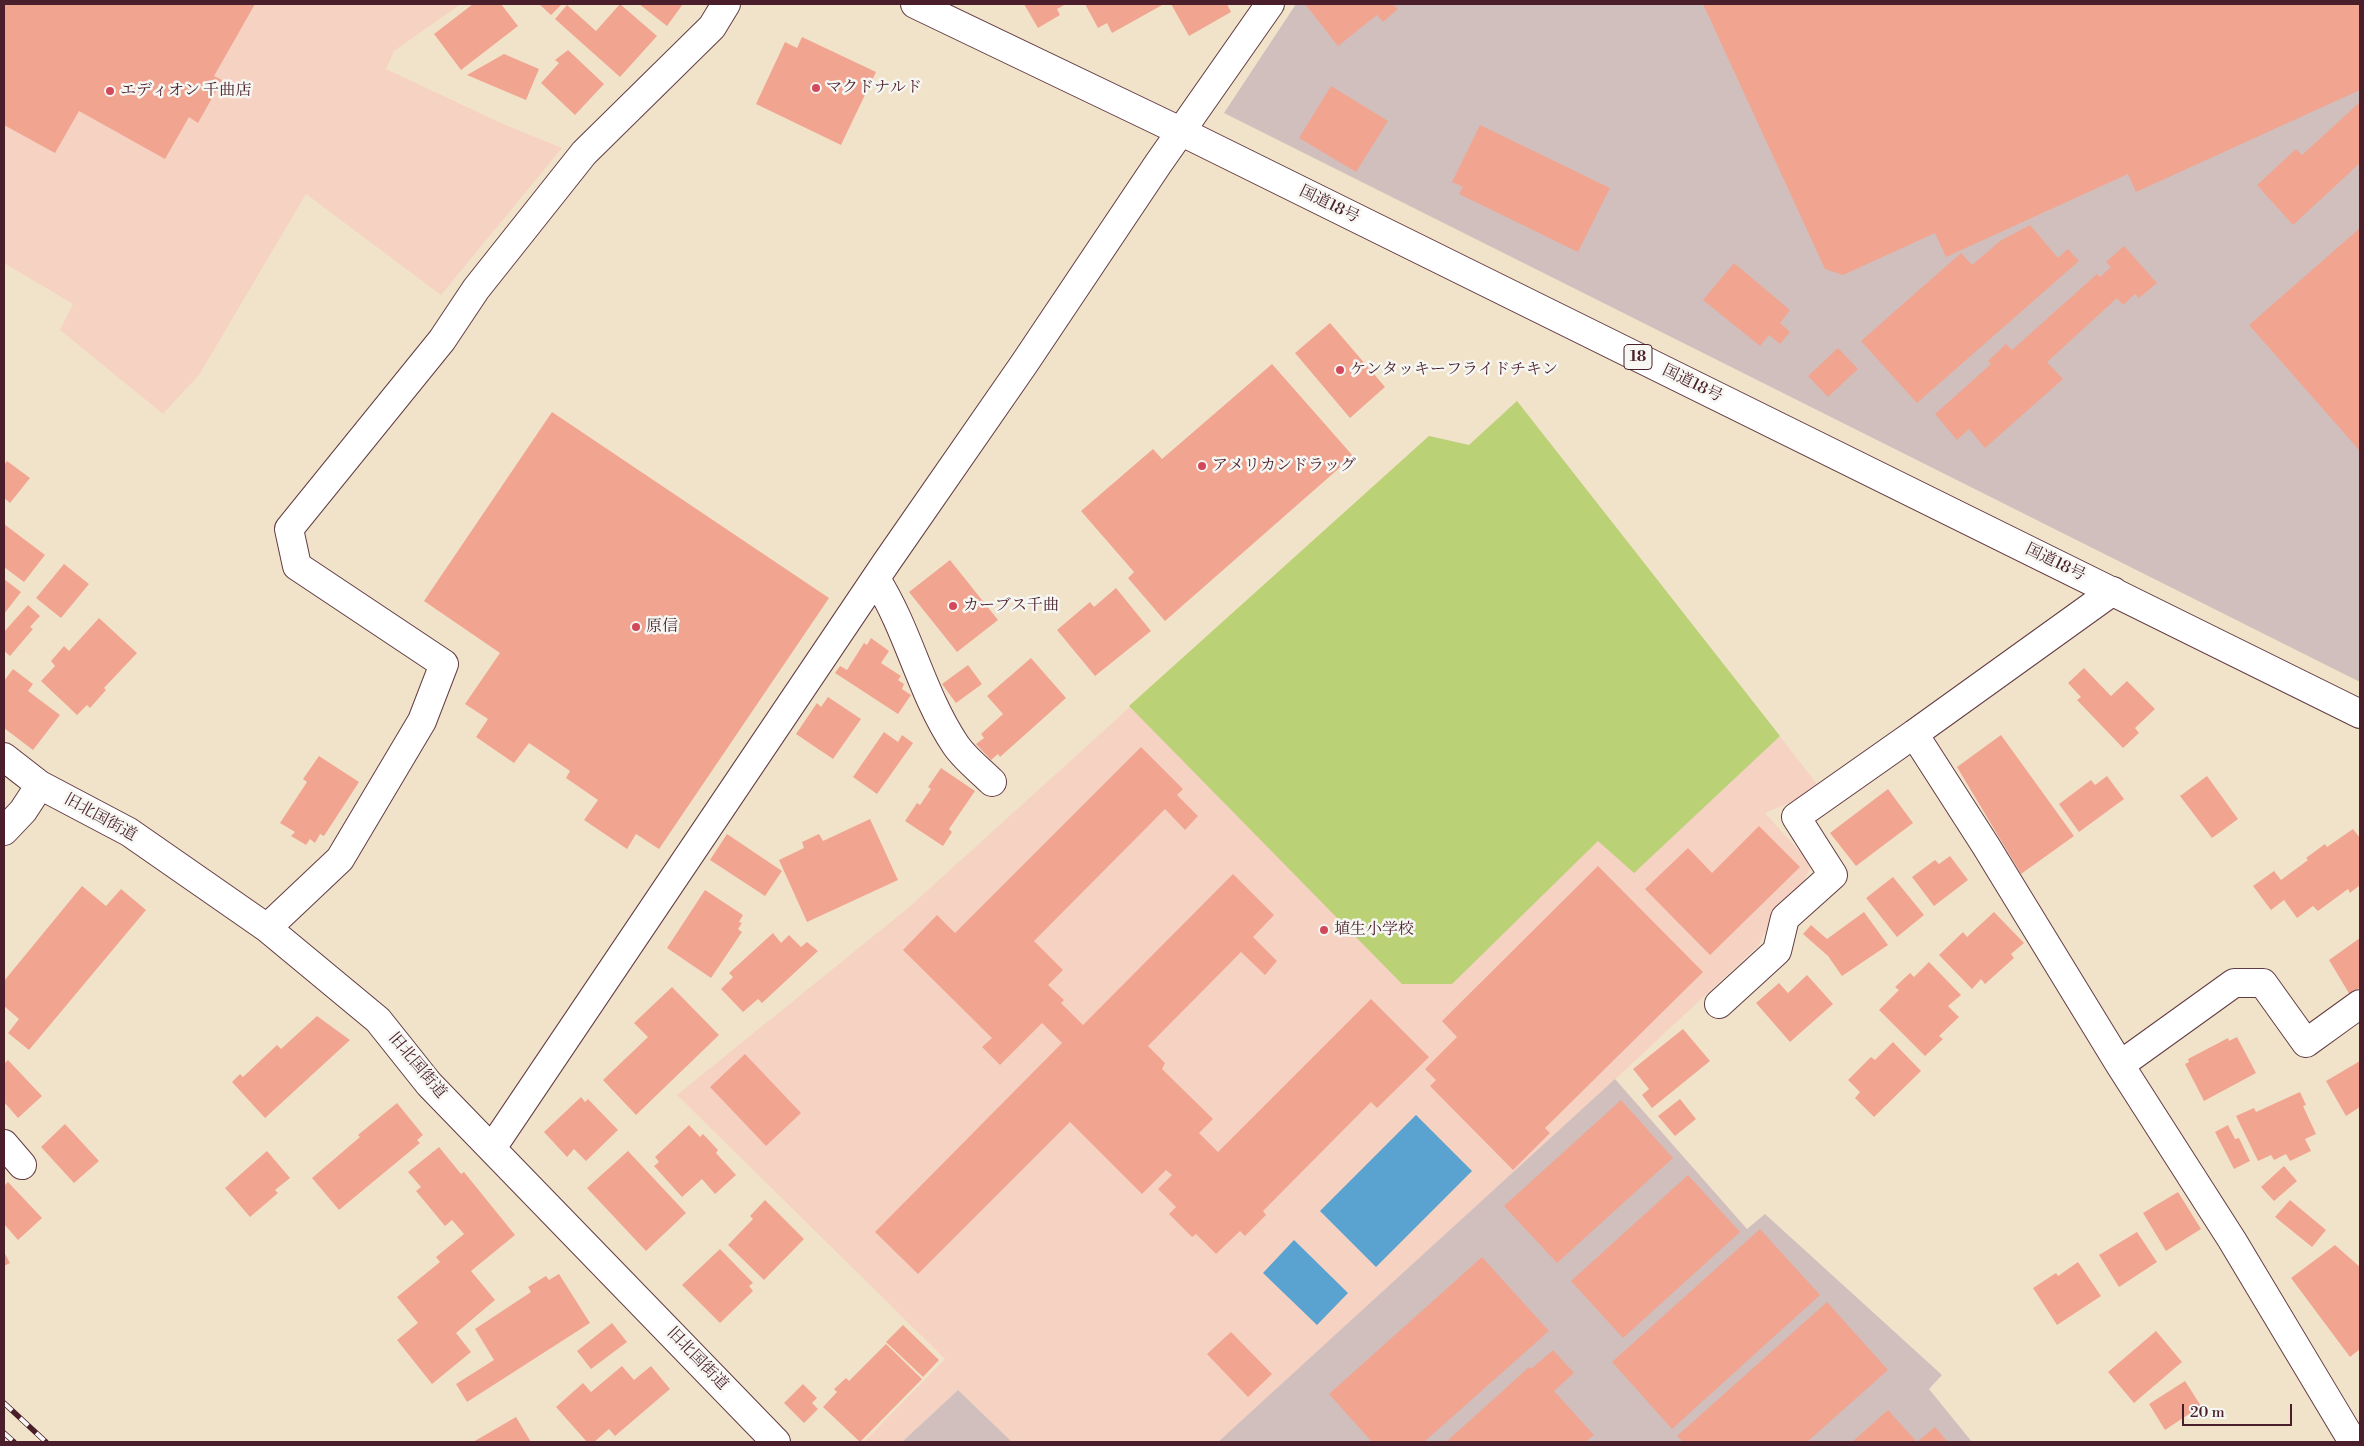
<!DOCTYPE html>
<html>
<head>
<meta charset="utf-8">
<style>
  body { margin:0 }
  #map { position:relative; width:2364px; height:1446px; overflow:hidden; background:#f1e3ca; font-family:"Libre Bodoni",serif }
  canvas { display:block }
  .frame { position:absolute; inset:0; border:5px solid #4a1f2b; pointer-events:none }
  .scale { position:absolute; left:2182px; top:1404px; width:110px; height:22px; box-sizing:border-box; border:2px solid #4a1f2b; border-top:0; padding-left:6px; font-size:15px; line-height:18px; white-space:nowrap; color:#4a1f2b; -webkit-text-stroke:4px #f6f6f2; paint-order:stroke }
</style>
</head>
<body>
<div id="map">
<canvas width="2364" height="1446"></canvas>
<div class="frame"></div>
<div class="scale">20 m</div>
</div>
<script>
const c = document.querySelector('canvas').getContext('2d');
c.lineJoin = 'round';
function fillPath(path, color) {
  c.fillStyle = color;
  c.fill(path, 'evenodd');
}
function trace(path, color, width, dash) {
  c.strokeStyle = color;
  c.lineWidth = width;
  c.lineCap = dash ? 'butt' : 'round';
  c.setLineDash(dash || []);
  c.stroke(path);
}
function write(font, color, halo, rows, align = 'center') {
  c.font = font + ' "Libre Bodoni","Noto Serif JP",serif';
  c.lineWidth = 5;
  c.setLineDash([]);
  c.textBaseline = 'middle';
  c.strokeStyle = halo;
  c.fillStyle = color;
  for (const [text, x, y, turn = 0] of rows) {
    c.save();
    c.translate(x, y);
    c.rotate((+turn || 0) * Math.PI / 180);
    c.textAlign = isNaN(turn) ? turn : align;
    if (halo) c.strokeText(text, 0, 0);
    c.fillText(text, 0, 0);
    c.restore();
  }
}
const built = new Path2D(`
  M 4,4 L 461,4 L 394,51 L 386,69 L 503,124 L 562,148 L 441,295 L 306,194 L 199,375 L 163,414 L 60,330 L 73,304 L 4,263 Z
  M 1517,401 L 1817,784 L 1798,799 L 1765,813 L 1802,854 L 1810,868 L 1802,886 L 1775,913 L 1758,946 L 1517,1171 L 1218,1442 L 1012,1442 L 958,1390 L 902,1442 L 864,1442 L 945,1359 L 677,1095 L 908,908 L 1429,436 L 1469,445 Z`);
const industrial = new Path2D(`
  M 1296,4 L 2360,4 L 2360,682 L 1224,113 Z
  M 1615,1079 L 1747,1229 L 1765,1214 L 1942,1375 L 1929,1389 L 1972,1442 L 1218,1442 Z
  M 958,1390 L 1012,1442 L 902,1442 Z`);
const green = new Path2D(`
  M 1517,401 L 1780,736 L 1634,873 L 1598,841 L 1452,984 L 1402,984 L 1129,706 L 1429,436 L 1469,445 Z`);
const water = new Path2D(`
  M 1416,1115 L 1472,1171 L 1376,1267 L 1320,1211 Z
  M 1294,1240 L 1348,1293 L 1317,1325 L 1263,1273 Z`);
const building = new Path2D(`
  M 4,4 L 255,4 L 214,76 L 222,80 L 198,123 L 189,117 L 165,159 L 79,111 L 55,153 L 4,125 Z
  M 473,4 L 501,4 L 518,26 L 461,70 L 434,34 Z
  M 539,4 L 562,4 L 551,15 Z
  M 620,4 L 657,36 L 620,77 L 555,19 L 567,5 L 596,31 Z
  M 639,4 L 683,4 L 667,26 Z
  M 1024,4 L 1066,4 L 1057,9 L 1060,15 L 1038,28 Z
  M 1085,4 L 1164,4 L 1112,33 L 1107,23 L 1098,28 Z
  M 1171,4 L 1227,4 L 1231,12 L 1189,36 Z
  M 1305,4 L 1393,4 L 1398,9 L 1383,22 L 1377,15 L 1338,46 Z
  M 1703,4 L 2360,4 L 2360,90 L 2136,192 L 2128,174 L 1946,257 L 1935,233 L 1843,275 L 1825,269 Z
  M 802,37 L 876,72 L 841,145 L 756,104 L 785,42 L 797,48 Z
  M 568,50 L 604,84 L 575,115 L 541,83 L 559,63 L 555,60 Z
  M 504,54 L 539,69 L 526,100 L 467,75 Z
  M 1331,86 L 1388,121 L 1356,172 L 1299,138 Z
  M 2360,102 L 2360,163 L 2293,225 L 2257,185 L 2296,149 L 2302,155 Z
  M 1480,125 L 1610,188 L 1578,252 L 1459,194 L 1463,187 L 1452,182 Z
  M 2030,225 L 2058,258 L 2068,249 L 2079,261 L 1917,403 L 1861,341 L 1961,253 L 1972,265 L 2000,241 Z
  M 2360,228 L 2360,451 L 2249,325 Z
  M 2124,246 L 2157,283 L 2139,298 L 2135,294 L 2123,305 L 2117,298 L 2047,362 L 2063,379 L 1985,448 L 1969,429 L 1957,440 L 1935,414 L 1991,364 L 1988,361 L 2006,344 L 2012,350 L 2097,274 L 2100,277 L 2111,267 L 2106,262 Z
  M 1734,263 L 1790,310 L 1780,323 L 1790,332 L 1780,344 L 1769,335 L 1760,346 L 1703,300 Z
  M 1330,323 L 1385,387 L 1350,418 L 1295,353 Z
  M 1838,348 L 1858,369 L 1828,397 L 1808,376 Z
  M 1272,364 L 1353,456 L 1165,621 L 1128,578 L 1134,572 L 1081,511 L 1153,449 L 1162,459 Z
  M 552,412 L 829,598 L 659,849 L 636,834 L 627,849 L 584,820 L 598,800 L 566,778 L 570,771 L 529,743 L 514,763 L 476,737 L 488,719 L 465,704 L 500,653 L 424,601 Z
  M 7,461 L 30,478 L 10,503 L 4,498 L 4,465 Z
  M 4,524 L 45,555 L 24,582 L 4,567 Z
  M 950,560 L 998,620 L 957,652 L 909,592 Z
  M 64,564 L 89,584 L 61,618 L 36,598 Z
  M 4,579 L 21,592 L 4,614 Z
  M 1116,588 L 1151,631 L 1095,676 L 1057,630 L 1090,602 L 1094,607 Z
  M 28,605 L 40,616 L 30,627 L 33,629 L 10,656 L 4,651 L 4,632 Z
  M 99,618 L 137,653 L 104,688 L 106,690 L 90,708 L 87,705 L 77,715 L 41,681 L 55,666 L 51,661 L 64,646 L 69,651 Z
  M 871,638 L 889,651 L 881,663 L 901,676 L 898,680 L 904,684 L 902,689 L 911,695 L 898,714 L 835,673 L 840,666 L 847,670 L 864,643 L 867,645 Z
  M 1031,658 L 1066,698 L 1000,757 L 998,754 L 991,760 L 976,744 L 984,738 L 981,734 L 1003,714 L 987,696 Z
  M 968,665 L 982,684 L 956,703 L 942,684 Z
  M 2084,668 L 2111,696 L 2127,681 L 2155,709 L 2135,728 L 2139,733 L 2123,748 L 2077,700 L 2081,697 L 2068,683 Z
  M 13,669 L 33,684 L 28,691 L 60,715 L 33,750 L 4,728 L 4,681 Z
  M 828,697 L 861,719 L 833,759 L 796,734 L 817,703 L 821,707 Z
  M 884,732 L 898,742 L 902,735 L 913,743 L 877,794 L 853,777 Z
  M 2001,735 L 2074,836 L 2021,874 L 1957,767 Z
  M 1141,747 L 1183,789 L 1177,795 L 1198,816 L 1185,830 L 1165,809 L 1034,941 L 1063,970 L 1048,985 L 1064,1000 L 1061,1003 L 1083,1025 L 1233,874 L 1274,915 L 1253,937 L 1277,961 L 1265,975 L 1241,952 L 1148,1046 L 1165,1063 L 1162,1069 L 1213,1119 L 1199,1133 L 1218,1152 L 1371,999 L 1429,1057 L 1377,1108 L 1371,1102 L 1263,1211 L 1266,1215 L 1245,1236 L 1240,1231 L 1216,1254 L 1196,1234 L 1192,1237 L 1169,1214 L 1176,1207 L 1158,1189 L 1172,1175 L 1166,1170 L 1142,1194 L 1070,1122 L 918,1274 L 875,1232 L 1062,1043 L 1042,1023 L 1000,1065 L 982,1047 L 992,1038 L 903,950 L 937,915 L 955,933 Z
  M 319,756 L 359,782 L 324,836 L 320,834 L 315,843 L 310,839 L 306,845 L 291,836 L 295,832 L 280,823 L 307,782 L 303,779 Z
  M 941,768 L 975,791 L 949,829 L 952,832 L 943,846 L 905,821 L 917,803 L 920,805 L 931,789 L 928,787 Z
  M 2107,776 L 2124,799 L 2079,832 L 2059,804 L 2091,780 L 2095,785 Z
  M 2207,776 L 2238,819 L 2212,838 L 2180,796 Z
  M 1888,789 L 1913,823 L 1856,866 L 1830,833 Z
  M 870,819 L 898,880 L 807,922 L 779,860 L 804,848 L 802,842 L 819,834 L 823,841 Z
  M 1759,826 L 1800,867 L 1710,955 L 1645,889 L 1688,848 L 1712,873 Z
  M 2353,829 L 2360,838 L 2360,885 L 2350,893 L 2348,889 L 2318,911 L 2313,906 L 2297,918 L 2284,900 L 2271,910 L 2253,886 L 2274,871 L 2281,880 L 2308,860 L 2306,858 L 2325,844 L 2327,847 Z
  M 727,834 L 782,871 L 765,896 L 710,860 Z
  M 1950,856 L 1968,880 L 1934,906 L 1912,877 L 1935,860 L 1939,864 Z
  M 1598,866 L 1703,972 L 1545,1128 L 1550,1133 L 1513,1170 L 1430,1086 L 1436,1080 L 1425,1069 L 1457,1037 L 1442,1021 Z
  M 1893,877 L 1924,915 L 1897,937 L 1866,898 Z
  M 82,886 L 106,906 L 121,889 L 146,910 L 29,1050 L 8,1033 L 19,1019 L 4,1006 L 4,981 Z
  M 705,890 L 743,915 L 739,922 L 742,923 L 738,929 L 742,932 L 711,978 L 667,948 Z
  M 1864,912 L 1888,945 L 1842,976 L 1828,956 L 1803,934 L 1811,925 L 1827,939 Z
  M 1994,912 L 2024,943 L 2011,954 L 2014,958 L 1985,984 L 1981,979 L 1972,989 L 1939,955 L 1963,932 L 1967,937 Z
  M 773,933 L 781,943 L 789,935 L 801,947 L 807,942 L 818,951 L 762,1003 L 758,999 L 743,1012 L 721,989 L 733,977 L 729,973 Z
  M 2360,938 L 2360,987 L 2350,995 L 2329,960 Z
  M 1929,962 L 1961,995 L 1948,1006 L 1959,1017 L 1939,1036 L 1943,1039 L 1925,1056 L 1879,1010 L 1899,990 L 1895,987 L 1910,973 L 1914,977 Z
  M 1807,975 L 1833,1004 L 1790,1042 L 1756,1003 L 1779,983 L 1788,993 Z
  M 672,987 L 719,1035 L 636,1115 L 603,1080 L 648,1037 L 634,1023 Z
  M 317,1016 L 350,1040 L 265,1118 L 232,1082 L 240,1074 L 243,1077 L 277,1045 L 281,1049 Z
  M 1683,1029 L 1710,1061 L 1652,1108 L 1642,1095 L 1649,1089 L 1633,1069 Z
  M 2237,1037 L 2256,1073 L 2204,1101 L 2185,1064 L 2189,1062 L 2188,1059 L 2228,1038 L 2229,1041 Z
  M 1893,1042 L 1921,1071 L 1874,1117 L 1855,1098 L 1860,1092 L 1848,1080 L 1871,1057 L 1875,1060 Z
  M 745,1054 L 801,1113 L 766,1146 L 710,1087 Z
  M 8,1060 L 42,1096 L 18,1118 L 4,1102 L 4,1064 Z
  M 2360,1061 L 2360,1107 L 2346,1116 L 2326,1081 Z
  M 2300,1092 L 2306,1105 L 2303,1106 L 2316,1134 L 2305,1139 L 2311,1151 L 2290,1161 L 2286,1154 L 2274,1160 L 2271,1155 L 2258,1161 L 2236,1116 L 2254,1108 L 2256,1112 Z
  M 581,1097 L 585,1102 L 588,1099 L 618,1130 L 586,1161 L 574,1149 L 567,1157 L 544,1132 Z
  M 1680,1099 L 1696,1119 L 1675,1136 L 1658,1116 Z
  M 1621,1100 L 1673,1158 L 1557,1263 L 1504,1206 Z
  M 397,1103 L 423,1135 L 417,1140 L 420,1143 L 339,1210 L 312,1178 L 360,1137 L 358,1135 Z
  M 65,1124 L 99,1161 L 74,1183 L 41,1147 Z
  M 689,1125 L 700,1137 L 703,1134 L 718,1150 L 716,1153 L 736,1175 L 715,1194 L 702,1179 L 682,1197 L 654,1166 L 659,1162 L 655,1157 Z
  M 2228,1125 L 2235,1139 L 2239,1138 L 2250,1161 L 2234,1169 L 2215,1132 Z
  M 439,1147 L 461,1174 L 464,1172 L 515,1235 L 471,1271 L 495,1300 L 456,1333 L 471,1352 L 432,1384 L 397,1340 L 418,1323 L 397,1297 L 440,1262 L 436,1257 L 464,1234 L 452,1220 L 445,1226 L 416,1191 L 421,1187 L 408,1172 Z
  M 267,1151 L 290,1178 L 275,1190 L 278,1193 L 250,1217 L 225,1188 Z
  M 628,1151 L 686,1213 L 646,1251 L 587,1188 Z
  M 2284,1166 L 2297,1181 L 2274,1201 L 2261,1187 Z
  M 1688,1175 L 1740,1232 L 1623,1338 L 1571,1281 Z
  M 8,1182 L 42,1218 L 18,1240 L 4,1224 L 4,1186 Z
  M 2178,1192 L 2201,1229 L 2166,1251 L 2143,1213 Z
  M 765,1200 L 804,1239 L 764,1280 L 728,1245 L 753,1219 L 750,1216 Z
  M 2290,1200 L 2326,1230 L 2312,1247 L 2275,1217 Z
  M 1760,1229 L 1820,1295 L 1672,1429 L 1612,1362 Z
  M 2137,1232 L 2157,1262 L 2119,1287 L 2099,1255 Z
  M 2335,1245 L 2360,1267 L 2360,1349 L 2350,1357 L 2291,1278 Z
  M 720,1249 L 753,1283 L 749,1286 L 753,1291 L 720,1323 L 682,1285 Z
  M 4,1252 L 10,1263 L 4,1266 Z
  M 1482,1257 L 1549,1331 L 1424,1442 L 1372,1442 L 1329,1394 Z
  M 2078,1262 L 2101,1296 L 2057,1325 L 2033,1288 L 2056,1273 L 2058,1276 Z
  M 559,1274 L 590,1323 L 467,1402 L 456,1384 L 494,1360 L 475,1329 L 531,1292 L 528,1287 L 546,1276 L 549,1280 Z
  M 1827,1302 L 1888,1370 L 1807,1442 L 1683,1442 L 1677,1436 Z
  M 612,1323 L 627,1342 L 591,1369 L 577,1351 Z
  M 903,1325 L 939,1360 L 923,1377 L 886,1342 Z
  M 2156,1331 L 2182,1362 L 2134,1403 L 2108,1372 Z
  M 1231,1332 L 1272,1374 L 1248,1397 L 1207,1354 Z
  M 886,1344 L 922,1379 L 860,1442 L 823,1407 L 837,1392 L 834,1389 L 846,1378 L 849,1381 Z
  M 1553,1350 L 1574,1373 L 1554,1391 L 1594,1435 L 1585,1442 L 1446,1442 L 1529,1367 L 1531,1369 Z
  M 622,1366 L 634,1380 L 651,1366 L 670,1389 L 615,1436 L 609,1429 L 594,1442 L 587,1442 L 556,1407 L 583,1383 L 591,1392 Z
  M 2185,1381 L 2201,1406 L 2165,1430 L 2149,1404 Z
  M 803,1384 L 817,1398 L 812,1403 L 818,1409 L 804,1423 L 784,1403 Z
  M 1888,1410 L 1917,1442 L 1852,1442 Z
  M 516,1417 L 531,1442 L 473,1442 Z
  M 1935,1427 L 1948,1442 L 1917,1442 Z`);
const street = new Path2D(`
  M 876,579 C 909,631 921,693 955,744 C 964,758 980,770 992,782
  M 2113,591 L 1914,734 L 1986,846 L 2120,1065 L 2232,1240 L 2353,1442
  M 4,757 L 40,785 L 129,832 L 267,928 L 378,1020 L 429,1084 L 776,1442
  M 4,831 L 23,811 L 40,785
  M 267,928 L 340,859 L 422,721 L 444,664 L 297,566 L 289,529 L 442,340 L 476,289 L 584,153 L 712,27 L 726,4
  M 1719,1004 L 1777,951 L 1785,918 L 1833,875 L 1796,817 L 1914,734
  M 2120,1065 L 2234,983 L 2263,983 L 2306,1043 L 2360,1004
  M 4,1144 L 22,1165
  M 492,1148 L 886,563 L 1024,364 L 1158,164 L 1270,4`);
const highway = new Path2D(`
  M 915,4 L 1180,131 L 2360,714`);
const rail = new Path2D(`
  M 4,1403 L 46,1442
  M 4,1433 L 14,1442`);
const markers = [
  [816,88,5,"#d1495b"],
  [110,91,5,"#d1495b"],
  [1340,370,5,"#d1495b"],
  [1202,466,5,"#d1495b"],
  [953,606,5,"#d1495b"],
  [636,627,5,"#d1495b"],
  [1324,930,5,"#d1495b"]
];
const shields = [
  [1638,357,28]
];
const shieldNames = [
  ["18",1638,357]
];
const poiNames = [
  ["マクドナルド",826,88],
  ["エディオン 千曲店",120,91],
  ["ケンタッキーフライドチキン",1350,370],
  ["アメリカンドラッグ",1212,466],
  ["カーブス千曲",963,606],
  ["原信",646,627],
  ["埴生小学校",1334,930]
];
const streetNames = [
  ["国道18号",1329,205,26],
  ["国道18号",1692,384,26],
  ["国道18号",2055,563,26],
  ["旧北国街道",100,818,29],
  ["旧北国街道",417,1066,50],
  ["旧北国街道",697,1359,46]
];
fillPath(built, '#f6d2c3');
fillPath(industrial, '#d1bfbd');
fillPath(green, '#bbd175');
fillPath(water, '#5aa2d0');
fillPath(building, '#f1a591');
trace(street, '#633c43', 30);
trace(highway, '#633c43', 30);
trace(street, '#fff', 28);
trace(highway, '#fff', 28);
trace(rail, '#4a1f2b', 5.5);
trace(rail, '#f6f6f2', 4, [11]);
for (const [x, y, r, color] of markers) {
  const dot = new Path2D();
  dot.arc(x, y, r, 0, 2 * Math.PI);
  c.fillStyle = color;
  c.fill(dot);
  trace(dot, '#f6f6f2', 2);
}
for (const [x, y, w] of shields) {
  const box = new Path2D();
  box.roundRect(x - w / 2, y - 12.5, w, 25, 4);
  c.fillStyle = '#f6f6f2';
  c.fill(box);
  trace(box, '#4a1f2b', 1);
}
write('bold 15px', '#4a1f2b', null, shieldNames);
write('16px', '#4a1f2b', '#f6f6f2', poiNames, 'left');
write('16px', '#4a1f2b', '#f6f6f2', streetNames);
</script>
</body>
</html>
